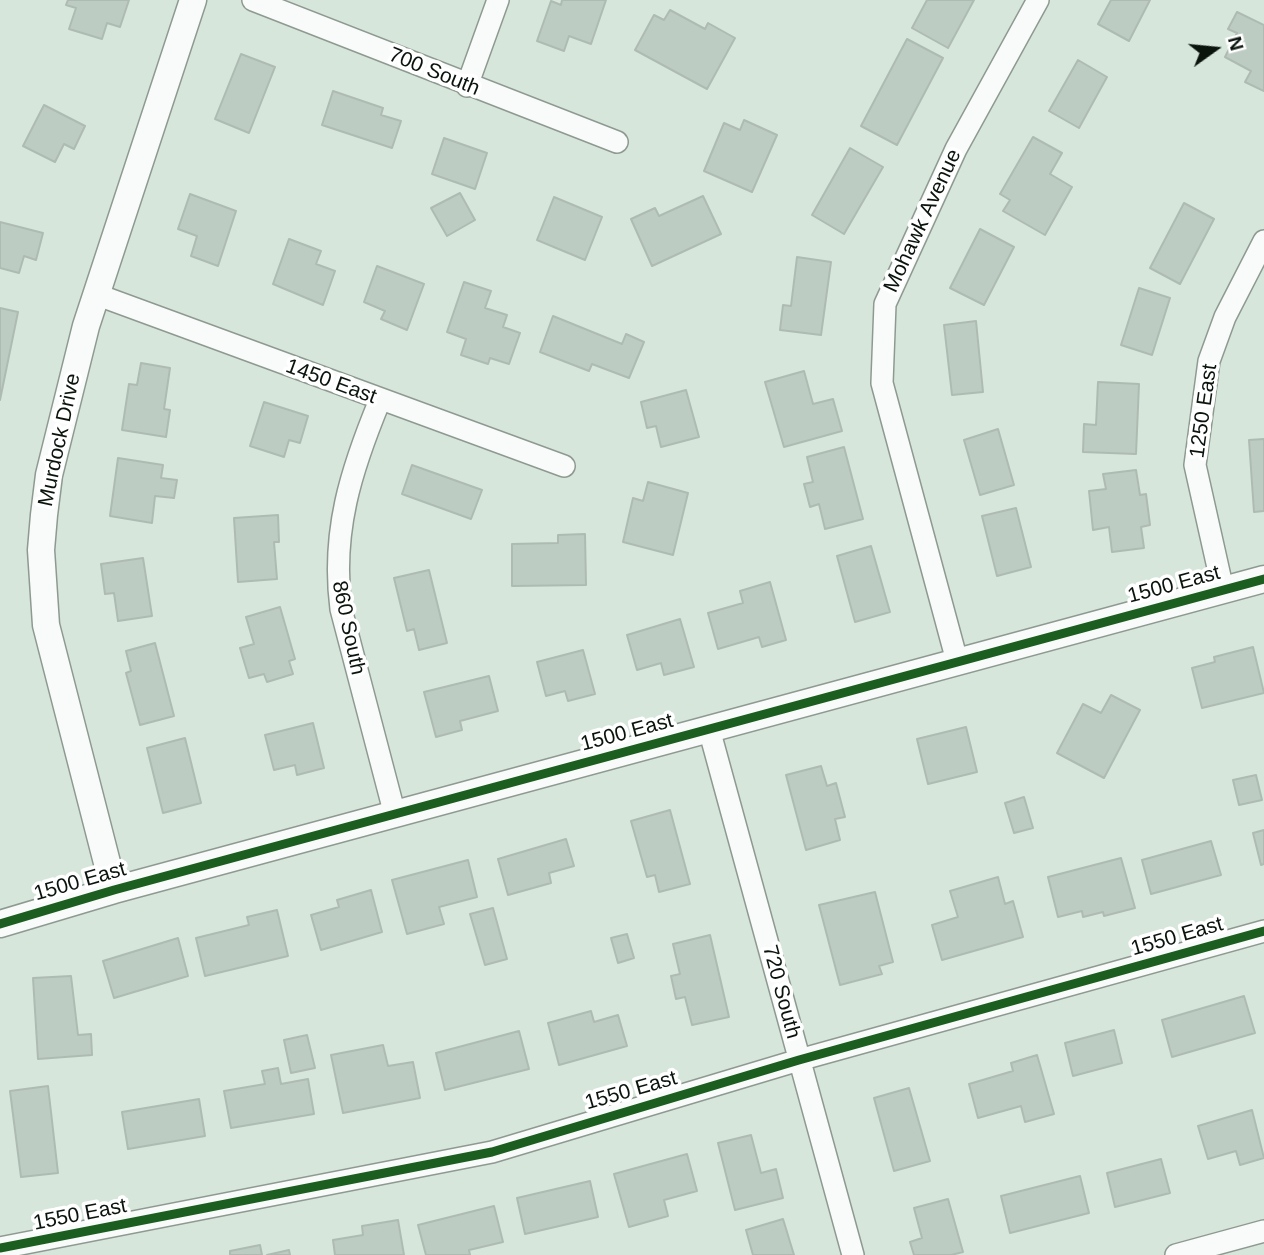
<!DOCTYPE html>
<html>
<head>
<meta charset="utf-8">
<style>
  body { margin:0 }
  #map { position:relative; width:1264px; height:1255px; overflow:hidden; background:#d6e6db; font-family:Helvetica,sans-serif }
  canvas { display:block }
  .north { position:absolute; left:1180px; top:14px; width:70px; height:70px; -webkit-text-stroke:5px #fff; paint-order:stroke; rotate:75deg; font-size:19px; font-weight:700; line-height:28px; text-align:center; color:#0a140d }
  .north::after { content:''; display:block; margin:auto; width:24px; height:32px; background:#0a140d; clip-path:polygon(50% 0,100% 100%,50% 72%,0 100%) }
</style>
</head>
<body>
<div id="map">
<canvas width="1264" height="1255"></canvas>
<div class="north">N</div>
</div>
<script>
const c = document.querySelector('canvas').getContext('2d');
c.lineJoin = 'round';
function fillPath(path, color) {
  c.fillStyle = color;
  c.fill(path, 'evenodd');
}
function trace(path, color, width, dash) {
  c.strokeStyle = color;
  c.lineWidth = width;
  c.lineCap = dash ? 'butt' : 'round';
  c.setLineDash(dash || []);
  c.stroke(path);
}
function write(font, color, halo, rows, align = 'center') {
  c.font = font + ' Helvetica,sans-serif';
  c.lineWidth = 7;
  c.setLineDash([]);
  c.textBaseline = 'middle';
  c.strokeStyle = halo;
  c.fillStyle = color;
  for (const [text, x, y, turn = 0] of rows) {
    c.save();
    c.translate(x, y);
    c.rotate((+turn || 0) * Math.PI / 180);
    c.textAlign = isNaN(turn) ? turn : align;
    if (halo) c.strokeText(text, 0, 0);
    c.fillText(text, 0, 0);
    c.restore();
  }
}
const building = new Path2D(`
  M 68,0 L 129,0 L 120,27 L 107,23 L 102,39 L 69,29 L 76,8 L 66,5 Z
  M 562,0 L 606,0 L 591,44 L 569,36 L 564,51 L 537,41 L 551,1 L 561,5 Z
  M 927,0 L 974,0 L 948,48 L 912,28 Z
  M 1111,0 L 1150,0 L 1129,41 L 1098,24 Z
  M 670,10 L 705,29 L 708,23 L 735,38 L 707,89 L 635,50 L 654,15 L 664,20 Z
  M 1237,12 L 1264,25 L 1264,91 L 1245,82 L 1251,71 L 1225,57 L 1237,33 L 1228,29 Z
  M 907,39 L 943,58 L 897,145 L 861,126 Z
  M 241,54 L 275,67 L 249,133 L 215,119 Z
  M 1078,60 L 1107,77 L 1079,128 L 1049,111 Z
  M 333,91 L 383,108 L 381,115 L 401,121 L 392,148 L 322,125 Z
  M 44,105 L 85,126 L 74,149 L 64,144 L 55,162 L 23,146 Z
  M 744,120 L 777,135 L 752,192 L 704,171 L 724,123 L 740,130 Z
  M 1033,137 L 1062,153 L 1050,174 L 1072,187 L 1045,235 L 1003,211 L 1010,200 L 1000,194 Z
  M 444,138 L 487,153 L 475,189 L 432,174 Z
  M 850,148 L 883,167 L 844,234 L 812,215 Z
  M 460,193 L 475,220 L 447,236 L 431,208 Z
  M 190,194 L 236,211 L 218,266 L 191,256 L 197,236 L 178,229 Z
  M 703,196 L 721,234 L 652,266 L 631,219 L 655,208 L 659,216 Z
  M 554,197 L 602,217 L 585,260 L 537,240 Z
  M 1184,203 L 1214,219 L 1180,284 L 1150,268 Z
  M 0,222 L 43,233 L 36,260 L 24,256 L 19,273 L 0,268 Z
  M 980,229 L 1014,247 L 984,305 L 950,288 Z
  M 289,239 L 321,251 L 316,264 L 335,271 L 323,305 L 273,284 Z
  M 797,257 L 831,262 L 821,335 L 780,330 L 783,305 L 791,306 Z
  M 377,266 L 424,284 L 407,330 L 381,319 L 385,311 L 364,302 Z
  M 464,282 L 491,291 L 485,308 L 507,315 L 503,327 L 520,333 L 509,364 L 490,358 L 488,364 L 461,355 L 466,339 L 447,332 Z
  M 1139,288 L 1170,298 L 1152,355 L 1121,345 Z
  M 0,308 L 18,312 L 0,400 Z
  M 553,316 L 622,344 L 626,334 L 644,342 L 629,378 L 592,364 L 589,371 L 540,352 Z
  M 976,321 L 983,392 L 952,395 L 944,325 Z
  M 141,363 L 170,368 L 164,409 L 170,410 L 166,437 L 122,430 L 129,384 L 137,385 Z
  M 804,371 L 813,404 L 833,399 L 842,431 L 784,447 L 765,382 Z
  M 1098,382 L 1139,384 L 1136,454 L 1083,452 L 1084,424 L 1096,425 Z
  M 686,390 L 699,437 L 661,447 L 656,426 L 647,428 L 641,402 Z
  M 264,402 L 308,416 L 300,443 L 289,440 L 284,457 L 250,446 Z
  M 998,429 L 1014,485 L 980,495 L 964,440 Z
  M 1264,439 L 1264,511 L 1254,512 L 1249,440 Z
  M 844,447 L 863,519 L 825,529 L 819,504 L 810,507 L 804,484 L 813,482 L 807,457 Z
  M 118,458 L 163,465 L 161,478 L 177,480 L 174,498 L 155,496 L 152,523 L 110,516 Z
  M 412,465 L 482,490 L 471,519 L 402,494 Z
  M 1136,470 L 1140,495 L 1146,494 L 1150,525 L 1141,527 L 1144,548 L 1112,552 L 1109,527 L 1093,530 L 1089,491 L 1106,489 L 1103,474 Z
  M 648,482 L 688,493 L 673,555 L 623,542 L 633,498 L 643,501 Z
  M 1016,508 L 1031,567 L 997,576 L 982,516 Z
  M 278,515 L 279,542 L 274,542 L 277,579 L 238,582 L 234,518 Z
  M 585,534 L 586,585 L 512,586 L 512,544 L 558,543 L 558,535 Z
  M 871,546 L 890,612 L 855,622 L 837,556 Z
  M 143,558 L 152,616 L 118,621 L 114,593 L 105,594 L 101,564 Z
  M 429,570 L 447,643 L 419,650 L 414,629 L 407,631 L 394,578 Z
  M 770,582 L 786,640 L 762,647 L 759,637 L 718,649 L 708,613 L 743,603 L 740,591 Z
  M 280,607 L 295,659 L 289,661 L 293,674 L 267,682 L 264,674 L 249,678 L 240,648 L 254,644 L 246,617 Z
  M 680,619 L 694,667 L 664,675 L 661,663 L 637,670 L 627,635 Z
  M 155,643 L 174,716 L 140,725 L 126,673 L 131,671 L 126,651 Z
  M 1253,647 L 1264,693 L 1202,708 L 1192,668 L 1215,662 L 1214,657 Z
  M 583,650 L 595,694 L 568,701 L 565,691 L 546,696 L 537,662 Z
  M 489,676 L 498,711 L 460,721 L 462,730 L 436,737 L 424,692 Z
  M 1111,695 L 1140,710 L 1104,778 L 1057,753 L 1083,704 L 1101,713 Z
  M 313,723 L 324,768 L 297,775 L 295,765 L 274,770 L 265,735 Z
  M 966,727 L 977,772 L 928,784 L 917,739 Z
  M 185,738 L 201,803 L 163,813 L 147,748 Z
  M 821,766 L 827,786 L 836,783 L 845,817 L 835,819 L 840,840 L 806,850 L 786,775 Z
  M 1256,775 L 1262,800 L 1239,805 L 1233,780 Z
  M 1024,797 L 1033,828 L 1014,833 L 1005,803 Z
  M 670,810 L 690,884 L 659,892 L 655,875 L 647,877 L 631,821 Z
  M 1264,830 L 1264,864 L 1261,865 L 1253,833 Z
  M 566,839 L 574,866 L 549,873 L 551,883 L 508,895 L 498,859 Z
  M 1211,841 L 1221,875 L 1151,894 L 1142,860 Z
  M 1121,858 L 1135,908 L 1104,916 L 1103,912 L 1083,917 L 1082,911 L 1058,917 L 1048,877 Z
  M 468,860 L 477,897 L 439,907 L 444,924 L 407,934 L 392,880 Z
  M 998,877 L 1005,904 L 1013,901 L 1023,937 L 942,960 L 932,925 L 958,917 L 950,891 Z
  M 371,890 L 382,932 L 321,950 L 311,915 L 339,907 L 337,900 Z
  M 875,892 L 893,962 L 879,966 L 882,974 L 840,985 L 819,905 Z
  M 493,908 L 507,959 L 485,965 L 470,914 Z
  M 277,910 L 288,956 L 205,976 L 196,938 L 249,925 L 247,917 Z
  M 627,934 L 634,958 L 618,963 L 611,938 Z
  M 710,935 L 729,1017 L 692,1025 L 685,997 L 676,999 L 671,976 L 680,974 L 673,944 Z
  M 178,938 L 188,976 L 114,998 L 103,961 Z
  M 71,976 L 78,1035 L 91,1034 L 92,1055 L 38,1059 L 33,978 Z
  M 1244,996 L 1255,1033 L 1172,1057 L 1162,1020 Z
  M 591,1011 L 594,1022 L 618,1015 L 627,1046 L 559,1065 L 548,1023 Z
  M 1114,1030 L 1122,1063 L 1073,1076 L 1065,1043 Z
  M 519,1031 L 529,1069 L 445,1090 L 436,1053 Z
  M 307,1035 L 315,1068 L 291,1073 L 284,1040 Z
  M 383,1045 L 388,1066 L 413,1062 L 420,1098 L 343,1113 L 331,1055 Z
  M 1037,1055 L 1054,1114 L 1025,1122 L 1021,1106 L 978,1118 L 969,1084 L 1013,1071 L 1011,1063 Z
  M 278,1068 L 281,1084 L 308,1079 L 314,1114 L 231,1128 L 224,1091 L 265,1084 L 262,1071 Z
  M 48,1086 L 58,1173 L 21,1177 L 10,1091 Z
  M 909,1088 L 930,1161 L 894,1171 L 874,1098 Z
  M 199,1099 L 205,1136 L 128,1149 L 122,1112 Z
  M 1252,1110 L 1264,1158 L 1240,1165 L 1236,1151 L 1208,1159 L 1198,1126 Z
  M 751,1135 L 761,1173 L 776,1169 L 783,1198 L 735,1210 L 718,1143 Z
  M 687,1154 L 697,1191 L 664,1200 L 668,1216 L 629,1227 L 614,1174 Z
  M 1161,1159 L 1170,1193 L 1115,1207 L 1107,1173 Z
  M 1080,1176 L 1089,1213 L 1010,1233 L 1001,1196 Z
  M 590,1181 L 598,1217 L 525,1234 L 517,1198 Z
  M 948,1199 L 963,1252 L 951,1255 L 914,1255 L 910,1242 L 922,1238 L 914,1208 Z
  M 494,1206 L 503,1242 L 469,1250 L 470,1255 L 426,1255 L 418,1225 Z
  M 783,1219 L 794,1255 L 753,1255 L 746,1230 Z
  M 398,1220 L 404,1255 L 335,1255 L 333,1240 L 363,1235 L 362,1226 Z
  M 260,1245 L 262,1255 L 230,1255 L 230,1251 Z
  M 289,1250 L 290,1255 L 267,1255 Z`);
const minor = new Path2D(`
  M 253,0 L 617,142
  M 467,86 L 498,0
  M 98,295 L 564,466
  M 380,400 C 351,470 331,532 341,609 L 395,815
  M 1223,590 L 1195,465 L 1209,361 L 1225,317 L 1264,241
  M 957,661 L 882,383 L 885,304 L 956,149 L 1038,0
  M 709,729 L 853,1255
  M 0,1248 L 492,1152 L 799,1060 L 1264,931
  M 1176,1255 L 1264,1231`);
const tertiary = new Path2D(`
  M 114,890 L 46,625 L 41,550 L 44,515 L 49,475 L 86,326 L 193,0
  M 0,924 L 114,890 L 1264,579`);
const cycleway = new Path2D(`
  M 0,924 L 114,890 L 1264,579
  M 0,1248 L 492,1152 L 799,1060 L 1264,931`);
const streetNames = [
  ["700 South",434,72,22],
  ["Mohawk Avenue",923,221,-65],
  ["1450 East",331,382,20],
  ["1250 East",1204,411,-82],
  ["Murdock Drive",60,440,-78],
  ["1500 East",1174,585,-15],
  ["860 South",348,628,78],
  ["1500 East",627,733,-15],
  ["1500 East",80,882,-16],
  ["1550 East",1177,937,-16],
  ["720 South",781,992,75],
  ["1550 East",631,1091,-16],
  ["1550 East",80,1215,-11]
];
fillPath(building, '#bdccc2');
trace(building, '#aebbb2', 2);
trace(minor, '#8e9a91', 24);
trace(tertiary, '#8e9a91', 29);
trace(minor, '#f9fbfa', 21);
trace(tertiary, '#f9fbfa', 26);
trace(cycleway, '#1b5e20', 9);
write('21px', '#0a140d', '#fff', streetNames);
</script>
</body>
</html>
